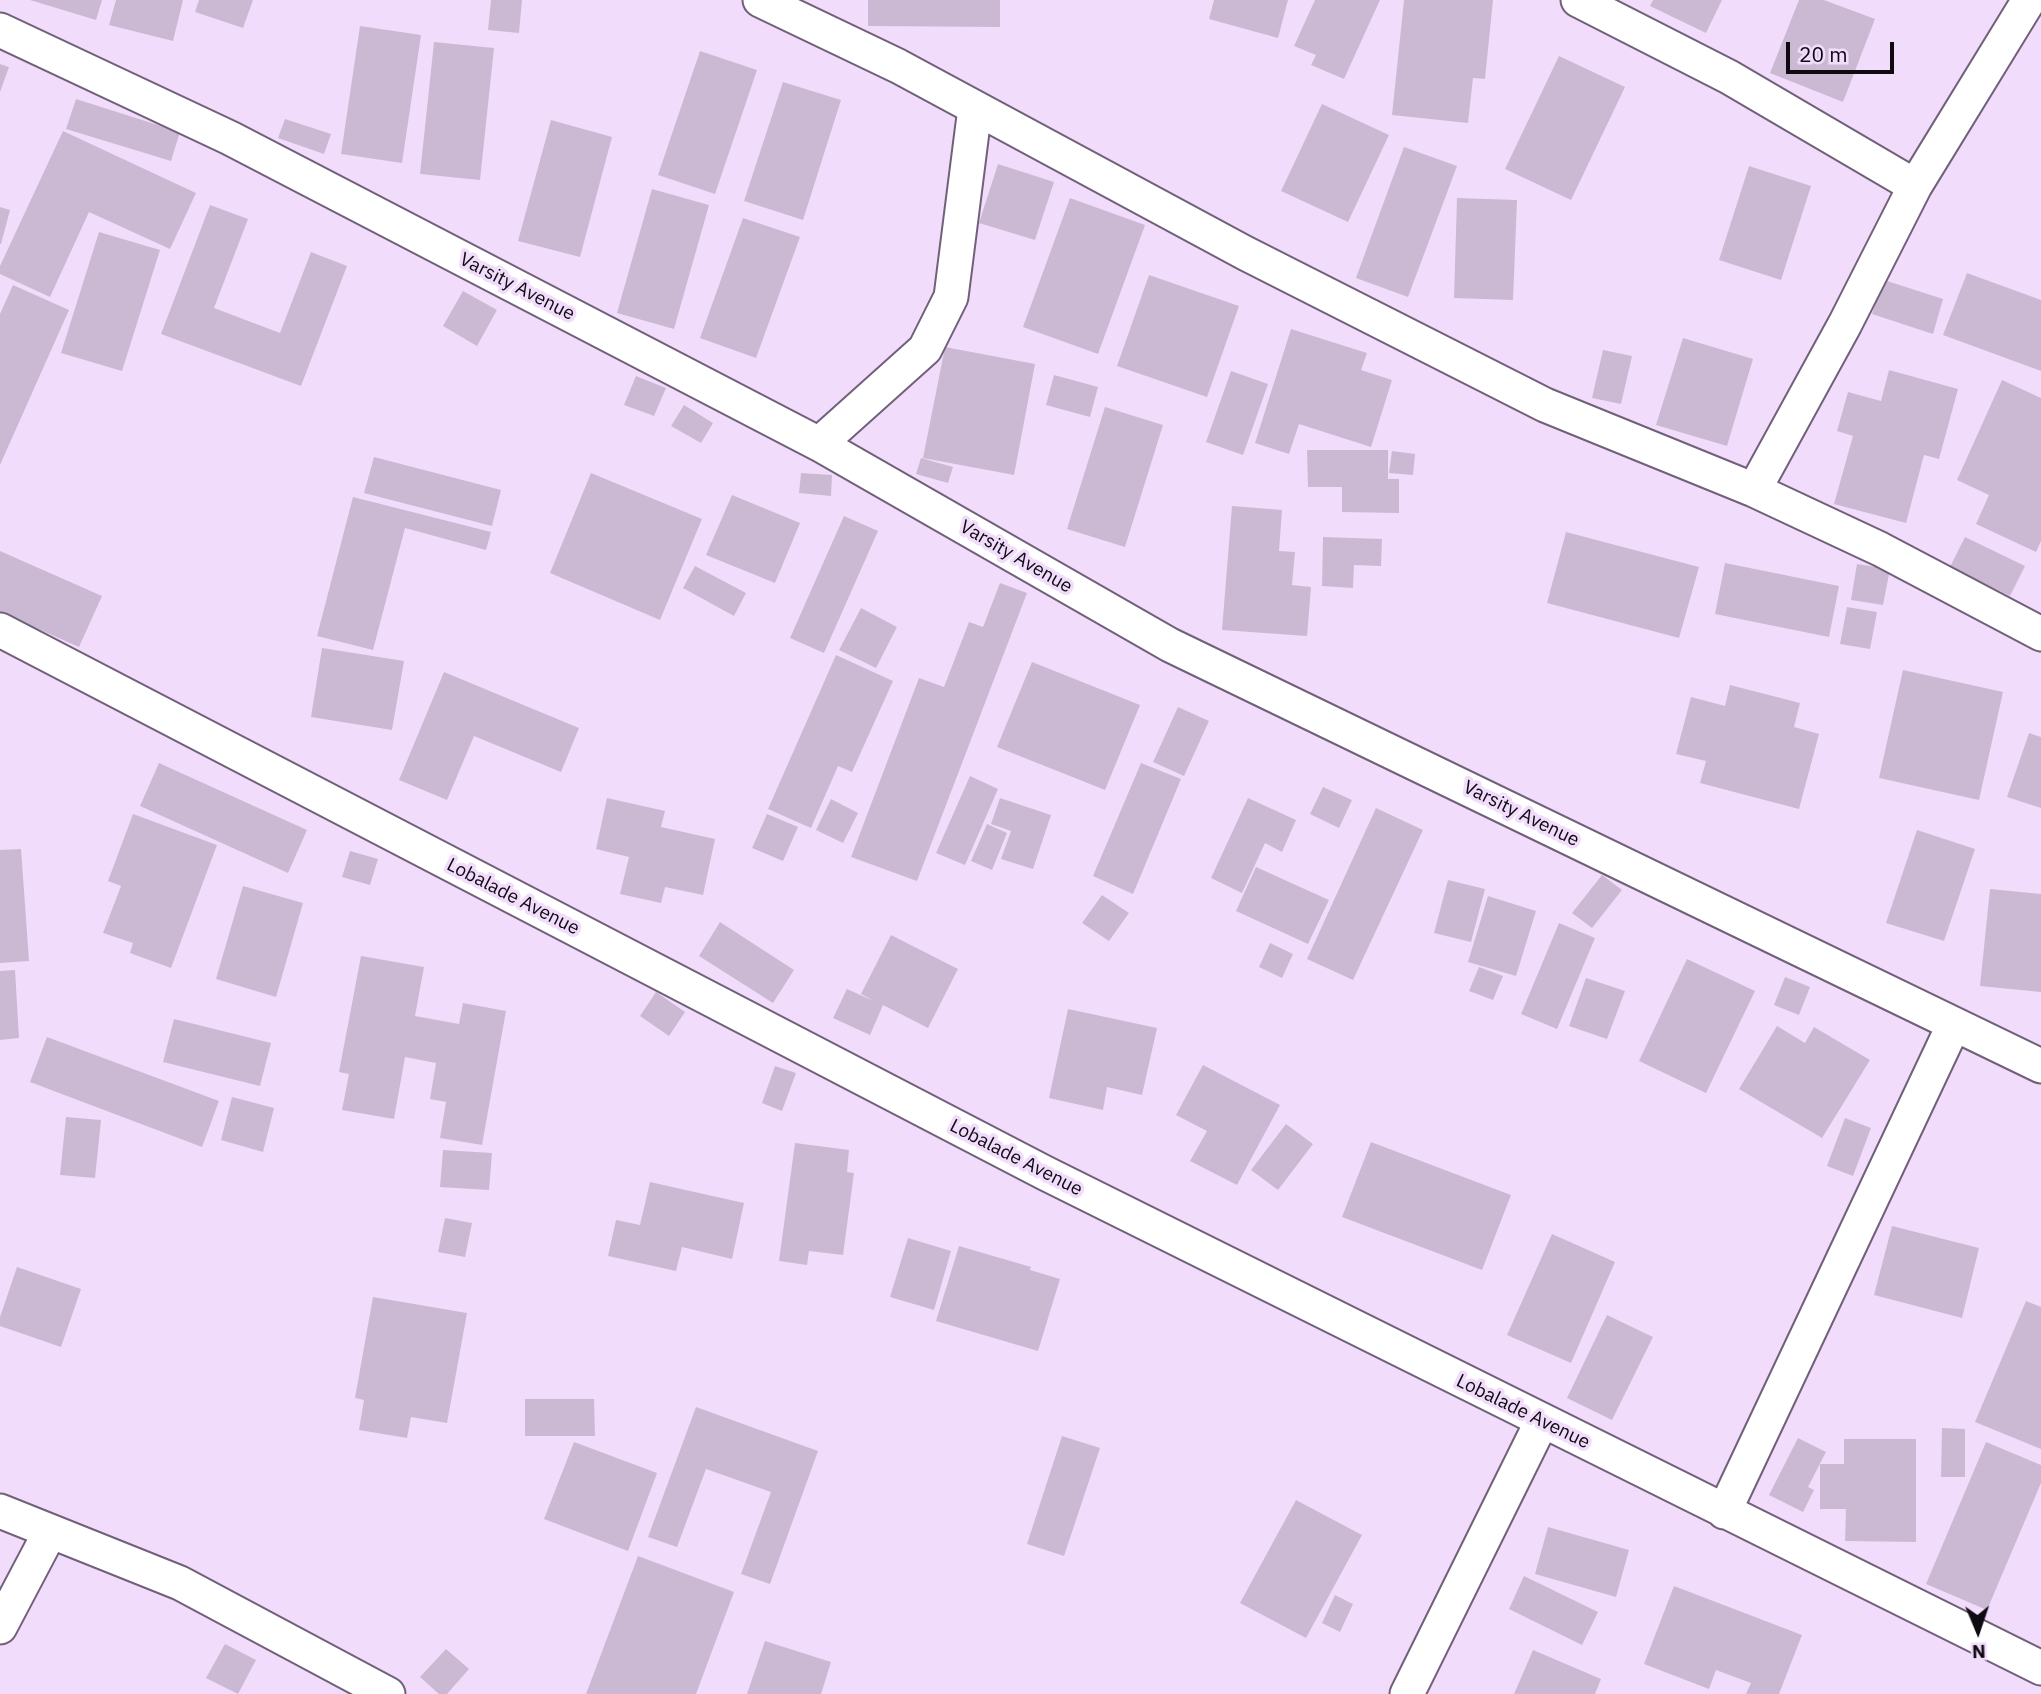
<!DOCTYPE html>
<html>
<head>
<meta charset="utf-8">
<style>
  body { margin:0 }
  #map { position:relative; width:2041px; height:1694px; overflow:hidden; background:#f1ddfb; font-family:"IBM Plex Sans",sans-serif }
  canvas { display:block }
  .north { position:absolute; left:1943px; top:1596px; width:70px; height:70px; -webkit-text-stroke:5px #f1ddfb; paint-order:stroke; rotate:178deg; font-size:19px; font-weight:700; line-height:28px; text-align:center; color:#0f0912 }
  .north::after { content:''; display:block; margin:auto; width:24px; height:32px; background:#0f0912; clip-path:polygon(50% 0,100% 100%,50% 72%,0 100%) }
  .scale { position:absolute; left:1786px; top:42px; width:108px; height:32px; box-sizing:border-box; border:4px solid #0f0912; border-top:0; padding-left:9px; font-size:21px; line-height:24px; white-space:nowrap; color:#0f0912; -webkit-text-stroke:5px #f1ddfb; paint-order:stroke }
</style>
</head>
<body>
<div id="map">
<canvas width="2041" height="1694"></canvas>
<div class="north">N</div>
<div class="scale">20 m</div>
</div>
<script>
const c = document.querySelector('canvas').getContext('2d');
c.lineJoin = 'round';
function fillPath(path, color) {
  c.fillStyle = color;
  c.fill(path, 'evenodd');
}
function trace(path, color, width, dash) {
  c.strokeStyle = color;
  c.lineWidth = width;
  c.lineCap = dash ? 'butt' : 'round';
  c.setLineDash(dash || []);
  c.stroke(path);
}
function write(font, color, halo, rows, align = 'center') {
  c.font = font + ' "IBM Plex Sans",sans-serif';
  c.lineWidth = 7;
  c.setLineDash([]);
  c.textBaseline = 'middle';
  c.strokeStyle = halo;
  c.fillStyle = color;
  for (const [text, x, y, turn = 0] of rows) {
    c.save();
    c.translate(x, y);
    c.rotate((+turn || 0) * Math.PI / 180);
    c.textAlign = isNaN(turn) ? turn : align;
    if (halo) c.strokeText(text, 0, 0);
    c.fillText(text, 0, 0);
    c.restore();
  }
}
const building = new Path2D(`
  M 30,0 L 102,0 L 96,20 Z
  M 116,0 L 183,0 L 173,41 L 109,25 Z
  M 199,0 L 253,0 L 243,28 L 195,12 Z
  M 491,0 L 522,0 L 519,33 L 488,30 Z
  M 868,0 L 1000,0 L 1000,27 L 868,26 Z
  M 1214,0 L 1288,0 L 1278,38 L 1209,19 Z
  M 1315,0 L 1380,0 L 1344,79 L 1311,65 L 1316,55 L 1294,46 Z
  M 1404,0 L 1493,0 L 1485,79 L 1473,78 L 1468,123 L 1392,115 Z
  M 1653,0 L 1722,0 L 1706,33 L 1650,6 Z
  M 1799,0 L 1824,0 L 1875,19 L 1843,102 L 1770,73 Z
  M 360,26 L 421,35 L 402,163 L 341,154 Z
  M 434,42 L 494,48 L 480,180 L 420,174 Z
  M 700,51 L 757,70 L 715,194 L 658,175 Z
  M 1559,56 L 1625,87 L 1571,200 L 1505,169 Z
  M 0,64 L 9,67 L 0,92 Z
  M 783,82 L 841,100 L 803,220 L 744,201 Z
  M 76,99 L 180,132 L 171,161 L 66,129 Z
  M 1322,104 L 1389,135 L 1348,222 L 1281,191 Z
  M 285,119 L 331,134 L 324,154 L 278,138 Z
  M 551,120 L 612,137 L 580,257 L 518,241 Z
  M 63,131 L 196,193 L 170,249 L 89,212 L 50,297 L 0,274 L 0,266 Z
  M 1404,147 L 1457,166 L 1408,297 L 1356,278 Z
  M 998,164 L 1054,182 L 1035,240 L 979,223 Z
  M 1749,166 L 1811,186 L 1781,280 L 1719,260 Z
  M 652,189 L 709,205 L 674,329 L 617,313 Z
  M 1070,198 L 1145,225 L 1098,354 L 1023,327 Z
  M 1457,198 L 1517,200 L 1513,300 L 1454,298 Z
  M 210,205 L 248,219 L 214,308 L 280,333 L 311,252 L 347,266 L 301,386 L 161,334 Z
  M 0,207 L 10,210 L 1,244 L 0,244 Z
  M 743,218 L 800,237 L 756,358 L 700,338 Z
  M 99,232 L 160,250 L 122,371 L 61,353 Z
  M 1967,273 L 2041,300 L 2041,371 L 1943,335 Z
  M 1149,275 L 1239,306 L 1207,397 L 1117,366 Z
  M 1884,280 L 1943,299 L 1933,334 L 1872,314 Z
  M 13,285 L 69,310 L 0,465 L 0,314 Z
  M 463,291 L 497,310 L 477,346 L 443,326 Z
  M 1291,329 L 1367,353 L 1361,370 L 1392,380 L 1371,447 L 1299,424 L 1289,454 L 1255,443 Z
  M 1683,338 L 1753,359 L 1727,446 L 1656,425 Z
  M 945,347 L 1035,364 L 1014,475 L 923,458 Z
  M 1603,350 L 1632,356 L 1621,404 L 1592,398 Z
  M 1889,370 L 1958,389 L 1939,459 L 1924,455 L 1906,523 L 1834,504 L 1853,436 L 1837,431 L 1848,392 L 1881,401 Z
  M 1231,371 L 1268,384 L 1243,455 L 1206,442 Z
  M 1054,375 L 1098,387 L 1090,417 L 1046,405 Z
  M 636,376 L 666,388 L 654,416 L 624,405 Z
  M 2002,380 L 2041,398 L 2041,541 L 2036,552 L 1976,524 L 1989,495 L 1957,480 Z
  M 684,405 L 713,423 L 701,443 L 671,426 Z
  M 1105,407 L 1163,425 L 1125,547 L 1067,529 Z
  M 1307,450 L 1388,450 L 1388,479 L 1399,479 L 1399,513 L 1342,512 L 1342,487 L 1308,487 Z
  M 1392,451 L 1415,454 L 1413,475 L 1389,473 Z
  M 374,457 L 501,490 L 492,526 L 364,493 Z
  M 921,458 L 953,467 L 948,483 L 916,474 Z
  M 591,473 L 702,519 L 660,620 L 550,573 Z
  M 801,473 L 832,475 L 831,496 L 799,493 Z
  M 732,495 L 800,523 L 775,583 L 706,555 Z
  M 353,497 L 491,532 L 486,550 L 405,528 L 373,650 L 317,636 Z
  M 1232,506 L 1282,510 L 1279,551 L 1295,552 L 1292,585 L 1311,587 L 1307,636 L 1222,630 Z
  M 844,516 L 878,531 L 824,653 L 790,638 Z
  M 1566,532 L 1699,567 L 1679,638 L 1547,603 Z
  M 1323,537 L 1382,539 L 1381,566 L 1354,565 L 1353,588 L 1322,586 Z
  M 1965,537 L 2025,566 L 2010,596 L 1950,567 Z
  M 0,551 L 102,596 L 79,647 L 0,612 Z
  M 1725,563 L 1839,586 L 1829,637 L 1715,614 Z
  M 1857,564 L 1890,569 L 1883,605 L 1851,600 Z
  M 695,566 L 746,593 L 734,616 L 683,588 Z
  M 1000,583 L 1027,593 L 917,881 L 851,857 L 919,678 L 944,687 L 969,622 L 983,627 Z
  M 1847,607 L 1877,612 L 1870,649 L 1840,644 Z
  M 861,608 L 897,627 L 876,668 L 839,650 Z
  M 322,648 L 404,661 L 392,730 L 311,717 Z
  M 836,655 L 893,681 L 852,772 L 838,766 L 811,828 L 768,809 Z
  M 1032,662 L 1140,705 L 1105,790 L 997,747 Z
  M 1903,670 L 2003,692 L 1979,800 L 1879,778 Z
  M 444,672 L 579,728 L 561,772 L 474,736 L 447,800 L 399,780 Z
  M 1730,685 L 1800,703 L 1794,727 L 1819,734 L 1799,809 L 1700,783 L 1706,761 L 1676,754 L 1691,697 L 1725,706 Z
  M 1178,707 L 1209,721 L 1184,776 L 1153,762 Z
  M 2029,733 L 2041,737 L 2041,808 L 2007,797 Z
  M 159,763 L 307,830 L 288,873 L 140,806 Z
  M 1141,763 L 1181,779 L 1133,894 L 1093,876 Z
  M 970,776 L 998,789 L 965,865 L 936,853 Z
  M 1323,787 L 1352,800 L 1339,828 L 1310,814 Z
  M 607,798 L 665,811 L 661,827 L 715,839 L 703,895 L 665,887 L 661,903 L 620,894 L 629,857 L 596,849 Z
  M 1000,798 L 1051,815 L 1033,869 L 1001,859 L 1011,831 L 991,824 Z
  M 1248,798 L 1296,820 L 1282,852 L 1265,843 L 1242,893 L 1211,878 Z
  M 831,799 L 858,813 L 843,843 L 816,830 Z
  M 1376,808 L 1423,830 L 1353,980 L 1307,959 Z
  M 133,814 L 217,845 L 171,968 L 130,953 L 133,943 L 103,933 L 121,886 L 108,881 Z
  M 767,814 L 798,827 L 783,861 L 752,848 Z
  M 987,824 L 1007,833 L 992,870 L 971,861 Z
  M 1917,830 L 1975,849 L 1944,941 L 1886,923 Z
  M 21,849 L 29,961 L 0,963 L 0,850 Z
  M 350,851 L 378,859 L 370,885 L 342,877 Z
  M 1256,867 L 1329,900 L 1308,944 L 1236,911 Z
  M 1602,875 L 1622,890 L 1592,928 L 1572,913 Z
  M 1448,880 L 1485,889 L 1471,942 L 1434,933 Z
  M 243,886 L 303,903 L 276,997 L 216,979 Z
  M 1990,889 L 2041,894 L 2041,992 L 1980,986 Z
  M 1102,895 L 1129,913 L 1109,941 L 1082,923 Z
  M 1488,896 L 1536,911 L 1516,976 L 1468,962 Z
  M 720,922 L 794,970 L 773,1003 L 699,956 Z
  M 1559,923 L 1595,938 L 1557,1029 L 1521,1014 Z
  M 891,935 L 958,969 L 928,1028 L 883,1005 L 870,1035 L 833,1018 L 847,989 L 874,1001 L 861,994 Z
  M 1270,943 L 1293,954 L 1282,978 L 1259,967 Z
  M 361,956 L 424,967 L 415,1016 L 459,1024 L 463,1003 L 506,1011 L 482,1145 L 440,1138 L 446,1102 L 430,1099 L 436,1063 L 405,1057 L 394,1119 L 342,1110 L 349,1074 L 339,1072 Z
  M 1687,959 L 1755,991 L 1706,1093 L 1639,1061 Z
  M 1479,967 L 1503,976 L 1493,1000 L 1469,991 Z
  M 15,970 L 19,1038 L 0,1040 L 0,971 Z
  M 1785,977 L 1810,987 L 1799,1015 L 1774,1005 Z
  M 1586,978 L 1625,991 L 1607,1039 L 1569,1026 Z
  M 656,992 L 685,1012 L 669,1036 L 640,1016 Z
  M 1068,1009 L 1157,1028 L 1142,1095 L 1107,1087 L 1103,1110 L 1049,1098 Z
  M 174,1019 L 271,1043 L 260,1086 L 163,1062 Z
  M 1777,1026 L 1805,1043 L 1814,1027 L 1870,1060 L 1822,1138 L 1739,1089 Z
  M 47,1037 L 219,1101 L 202,1147 L 30,1082 Z
  M 1203,1065 L 1280,1105 L 1237,1185 L 1190,1161 L 1207,1131 L 1176,1115 Z
  M 775,1066 L 796,1073 L 782,1111 L 762,1103 Z
  M 232,1097 L 274,1108 L 263,1152 L 221,1140 Z
  M 66,1117 L 101,1120 L 95,1178 L 60,1175 Z
  M 1845,1118 L 1871,1128 L 1853,1176 L 1827,1166 Z
  M 1286,1124 L 1313,1144 L 1278,1190 L 1251,1170 Z
  M 1371,1142 L 1511,1195 L 1482,1270 L 1342,1217 Z
  M 795,1143 L 849,1150 L 847,1172 L 854,1173 L 843,1255 L 809,1251 L 807,1265 L 779,1261 Z
  M 443,1150 L 492,1153 L 489,1190 L 440,1187 Z
  M 650,1182 L 744,1203 L 732,1259 L 682,1247 L 676,1271 L 608,1256 L 616,1220 L 640,1225 Z
  M 445,1218 L 472,1223 L 465,1257 L 438,1252 Z
  M 1892,1226 L 1979,1248 L 1962,1318 L 1874,1295 Z
  M 1552,1234 L 1615,1262 L 1571,1363 L 1507,1335 Z
  M 908,1238 L 951,1251 L 934,1310 L 890,1297 Z
  M 959,1246 L 1031,1267 L 1030,1270 L 1060,1279 L 1038,1351 L 936,1321 Z
  M 17,1267 L 81,1289 L 61,1347 L 0,1326 L 0,1317 Z
  M 373,1297 L 467,1313 L 447,1423 L 411,1417 L 407,1438 L 359,1430 L 364,1400 L 355,1398 Z
  M 2026,1301 L 2041,1307 L 2041,1449 L 1975,1422 Z
  M 1607,1315 L 1653,1337 L 1612,1420 L 1567,1398 Z
  M 525,1399 L 594,1399 L 595,1436 L 525,1436 Z
  M 696,1407 L 818,1451 L 770,1584 L 741,1574 L 771,1492 L 706,1469 L 677,1547 L 648,1537 Z
  M 1942,1428 L 1965,1429 L 1965,1477 L 1941,1477 Z
  M 1062,1436 L 1100,1448 L 1064,1556 L 1027,1544 Z
  M 1798,1438 L 1826,1452 L 1808,1487 L 1814,1490 L 1803,1512 L 1769,1495 Z
  M 1844,1439 L 1916,1439 L 1916,1542 L 1845,1541 L 1846,1509 L 1820,1509 L 1820,1464 L 1844,1464 Z
  M 574,1442 L 657,1473 L 628,1551 L 544,1519 Z
  M 1986,1442 L 2041,1465 L 2041,1483 L 1987,1610 L 1926,1584 Z
  M 1296,1500 L 1362,1535 L 1306,1638 L 1240,1603 Z
  M 1548,1527 L 1629,1550 L 1616,1597 L 1535,1574 Z
  M 638,1556 L 734,1592 L 696,1694 L 586,1694 Z
  M 1524,1576 L 1598,1612 L 1582,1645 L 1509,1609 Z
  M 1674,1586 L 1802,1635 L 1779,1694 L 1746,1694 L 1751,1683 L 1716,1670 L 1709,1689 L 1644,1664 Z
  M 1335,1595 L 1353,1604 L 1340,1632 L 1322,1623 Z
  M 765,1641 L 831,1662 L 821,1694 L 747,1694 Z
  M 225,1644 L 256,1660 L 238,1694 L 206,1678 Z
  M 446,1649 L 469,1669 L 447,1694 L 439,1694 L 420,1677 Z
  M 1533,1650 L 1601,1679 L 1595,1694 L 1514,1694 Z`);
const minor = new Path2D(`
  M 760,0 L 898,66 L 1245,253 L 1545,405 L 1754,490 L 1880,549 L 2041,634
  M 1578,0 L 1729,77 L 1915,186
  M 0,30 L 230,138 L 819,444 L 1170,645 L 2041,1066
  M 819,444 L 925,349 L 951,297 L 975,108
  M 1754,490 L 1845,324 L 1915,186 L 2029,0
  M 0,630 L 1045,1173 L 2041,1668
  M 0,1511 L 180,1583 L 388,1694
  M 1724,1512 L 1954,1024
  M 0,1627 L 50,1532
  M 1407,1694 L 1542,1421`);
const streetNames = [
  ["Varsity Avenue",517,287,27],
  ["Varsity Avenue",1016,557,30],
  ["Varsity Avenue",1521,814,26],
  ["Lobalade Avenue",513,897,27],
  ["Lobalade Avenue",1016,1158,27],
  ["Lobalade Avenue",1523,1412,26]
];
fillPath(building, '#cbb9d4');
trace(minor, '#71607a', 37);
trace(minor, '#fff', 33);
write('19px', '#0f0912', '#f1ddfb', streetNames);
</script>
</body>
</html>
